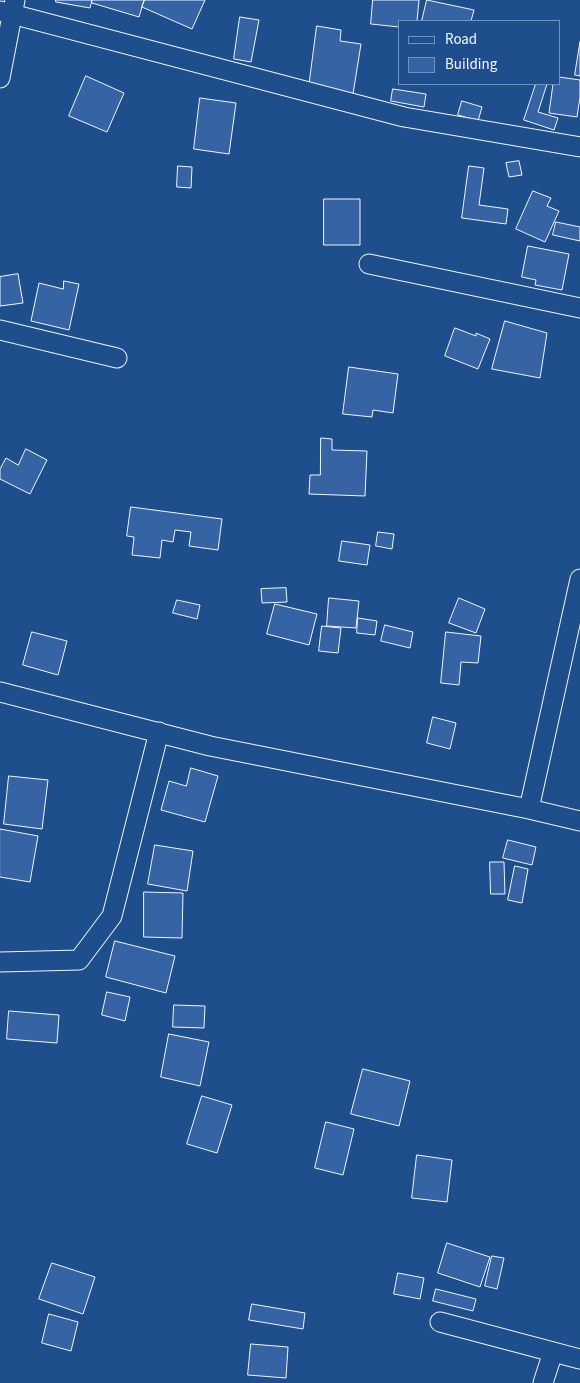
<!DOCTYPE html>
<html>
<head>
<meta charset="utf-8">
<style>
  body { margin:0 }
  #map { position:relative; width:580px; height:1383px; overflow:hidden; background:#1f4e8c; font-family:"Source Sans 3",sans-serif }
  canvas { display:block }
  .legend { position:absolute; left:398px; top:20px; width:162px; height:65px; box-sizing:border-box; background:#1f4e8c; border:1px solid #7391ba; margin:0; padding:6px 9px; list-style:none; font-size:15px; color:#f2f6ff }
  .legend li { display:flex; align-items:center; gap:10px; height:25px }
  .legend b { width:25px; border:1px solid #7391ba }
</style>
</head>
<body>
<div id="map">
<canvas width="580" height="1383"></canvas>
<ul class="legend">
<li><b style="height:6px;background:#1f4e8c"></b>Road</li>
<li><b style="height:14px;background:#3563a3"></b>Building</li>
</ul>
</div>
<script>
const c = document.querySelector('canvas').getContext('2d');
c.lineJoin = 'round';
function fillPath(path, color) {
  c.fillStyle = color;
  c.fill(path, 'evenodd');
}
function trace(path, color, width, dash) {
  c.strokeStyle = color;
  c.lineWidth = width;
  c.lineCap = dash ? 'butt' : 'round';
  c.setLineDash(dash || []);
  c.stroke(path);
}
const building = new Path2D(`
  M 56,0 L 92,0 L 90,8 L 56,2 Z
  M 92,0 L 144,0 L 139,17 L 92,3 Z
  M 145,0 L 205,0 L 192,29 L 142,7 Z
  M 373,0 L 419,0 L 417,21 L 399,21 L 399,27 L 371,24 Z
  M 427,0 L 474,10 L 471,21 L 422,21 Z
  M 240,17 L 259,20 L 251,62 L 234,59 Z
  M 317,26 L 341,30 L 340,41 L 361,44 L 353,94 L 309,87 Z
  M 580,42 L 580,76 L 575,75 Z
  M 86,76 L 124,93 L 107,132 L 69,116 Z
  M 559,77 L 580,80 L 580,97 L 577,117 L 549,113 L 553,84 L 559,84 Z
  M 536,84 L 547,84 L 538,112 L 558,118 L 554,130 L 524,120 Z
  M 393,89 L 426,94 L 424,107 L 391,101 Z
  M 200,98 L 236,103 L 229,154 L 194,149 Z
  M 462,101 L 482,107 L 478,121 L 458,115 Z
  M 519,161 L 522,175 L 509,177 L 506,163 Z
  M 178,166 L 192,167 L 191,188 L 177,187 Z
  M 469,166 L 484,168 L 479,205 L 508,209 L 506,224 L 462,218 Z
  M 533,191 L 551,198 L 547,206 L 559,211 L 545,242 L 516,229 Z
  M 324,199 L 360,199 L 360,245 L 324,245 Z
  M 556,222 L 580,227 L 580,241 L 553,235 Z
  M 528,246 L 569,254 L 562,290 L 535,285 L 536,280 L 522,277 Z
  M 18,274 L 23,303 L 0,306 L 0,277 Z
  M 64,281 L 79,284 L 69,330 L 31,321 L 39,283 L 63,289 Z
  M 505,321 L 547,333 L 540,378 L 492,369 Z
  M 455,328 L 476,336 L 476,333 L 490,339 L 478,369 L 445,356 Z
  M 349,367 L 398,374 L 393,413 L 373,410 L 372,417 L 343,414 Z
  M 321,438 L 332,439 L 332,450 L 367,451 L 365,496 L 309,494 L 310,475 L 320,475 Z
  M 26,449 L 47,460 L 30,494 L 0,479 L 0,469 L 6,458 L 18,465 Z
  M 131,507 L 222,519 L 218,550 L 189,546 L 191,532 L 175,530 L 173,542 L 162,540 L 160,558 L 132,555 L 134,537 L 127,536 Z
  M 378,532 L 394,534 L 392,549 L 376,546 Z
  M 342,541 L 370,545 L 367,565 L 339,561 Z
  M 286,588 L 287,602 L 262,603 L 261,589 Z
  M 329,598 L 359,601 L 356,628 L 327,626 Z
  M 459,598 L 485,609 L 476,633 L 449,623 Z
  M 177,600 L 200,605 L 197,619 L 173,613 Z
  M 275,604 L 317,614 L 309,645 L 267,634 Z
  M 358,618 L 377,621 L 375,635 L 357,633 Z
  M 385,625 L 413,632 L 410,648 L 381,641 Z
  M 322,626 L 341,628 L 338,653 L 319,651 Z
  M 32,632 L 67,641 L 58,675 L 23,665 Z
  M 446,632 L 481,636 L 478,663 L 461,662 L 459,685 L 441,683 Z
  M 433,717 L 456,723 L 450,749 L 427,743 Z
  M 191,768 L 218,776 L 205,822 L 161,810 L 169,781 L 186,786 Z
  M 9,776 L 48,780 L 42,829 L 4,824 Z
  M 0,829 L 38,836 L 30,882 L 0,877 Z
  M 508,840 L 536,847 L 532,865 L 503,858 Z
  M 155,845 L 193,851 L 187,891 L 148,884 Z
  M 490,862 L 504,862 L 505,894 L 491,894 Z
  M 515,866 L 528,869 L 522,903 L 508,900 Z
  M 144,892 L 183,893 L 182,938 L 144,937 Z
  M 115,941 L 175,956 L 166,993 L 106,977 Z
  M 107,992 L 130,997 L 125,1021 L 102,1015 Z
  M 174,1005 L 205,1006 L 204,1028 L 173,1027 Z
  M 9,1011 L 59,1015 L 57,1043 L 7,1039 Z
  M 169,1034 L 209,1042 L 200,1086 L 161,1077 Z
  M 363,1069 L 410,1081 L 399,1126 L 351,1114 Z
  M 202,1096 L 232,1105 L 217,1153 L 187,1144 Z
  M 326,1122 L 354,1129 L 343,1175 L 315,1168 Z
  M 417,1155 L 452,1160 L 447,1202 L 412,1198 Z
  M 447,1243 L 490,1257 L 480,1287 L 438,1273 Z
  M 492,1256 L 504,1258 L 497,1289 L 485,1286 Z
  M 52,1263 L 95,1277 L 83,1314 L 39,1299 Z
  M 398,1273 L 424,1278 L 420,1299 L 394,1294 Z
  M 436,1289 L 476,1299 L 473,1311 L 433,1301 Z
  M 252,1304 L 305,1313 L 303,1329 L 249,1320 Z
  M 49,1314 L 78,1322 L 71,1351 L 42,1343 Z
  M 251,1344 L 288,1347 L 286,1378 L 248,1375 Z`);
const minor = new Path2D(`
  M 0,11 L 404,117 L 580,147
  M 0,78 L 15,0
  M 369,264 L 580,308
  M 0,330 L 117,358
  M 0,692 L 210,746 L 529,809 L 580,821
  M 529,809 L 580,579
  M 0,962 L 79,960 L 112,916 L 159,732
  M 440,1322 L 580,1359
  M 543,1383 L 553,1352`);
fillPath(building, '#3563a3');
trace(building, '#f2f6ff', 1);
trace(minor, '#f2f6ff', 21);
trace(minor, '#1f4e8c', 19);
</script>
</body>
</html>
